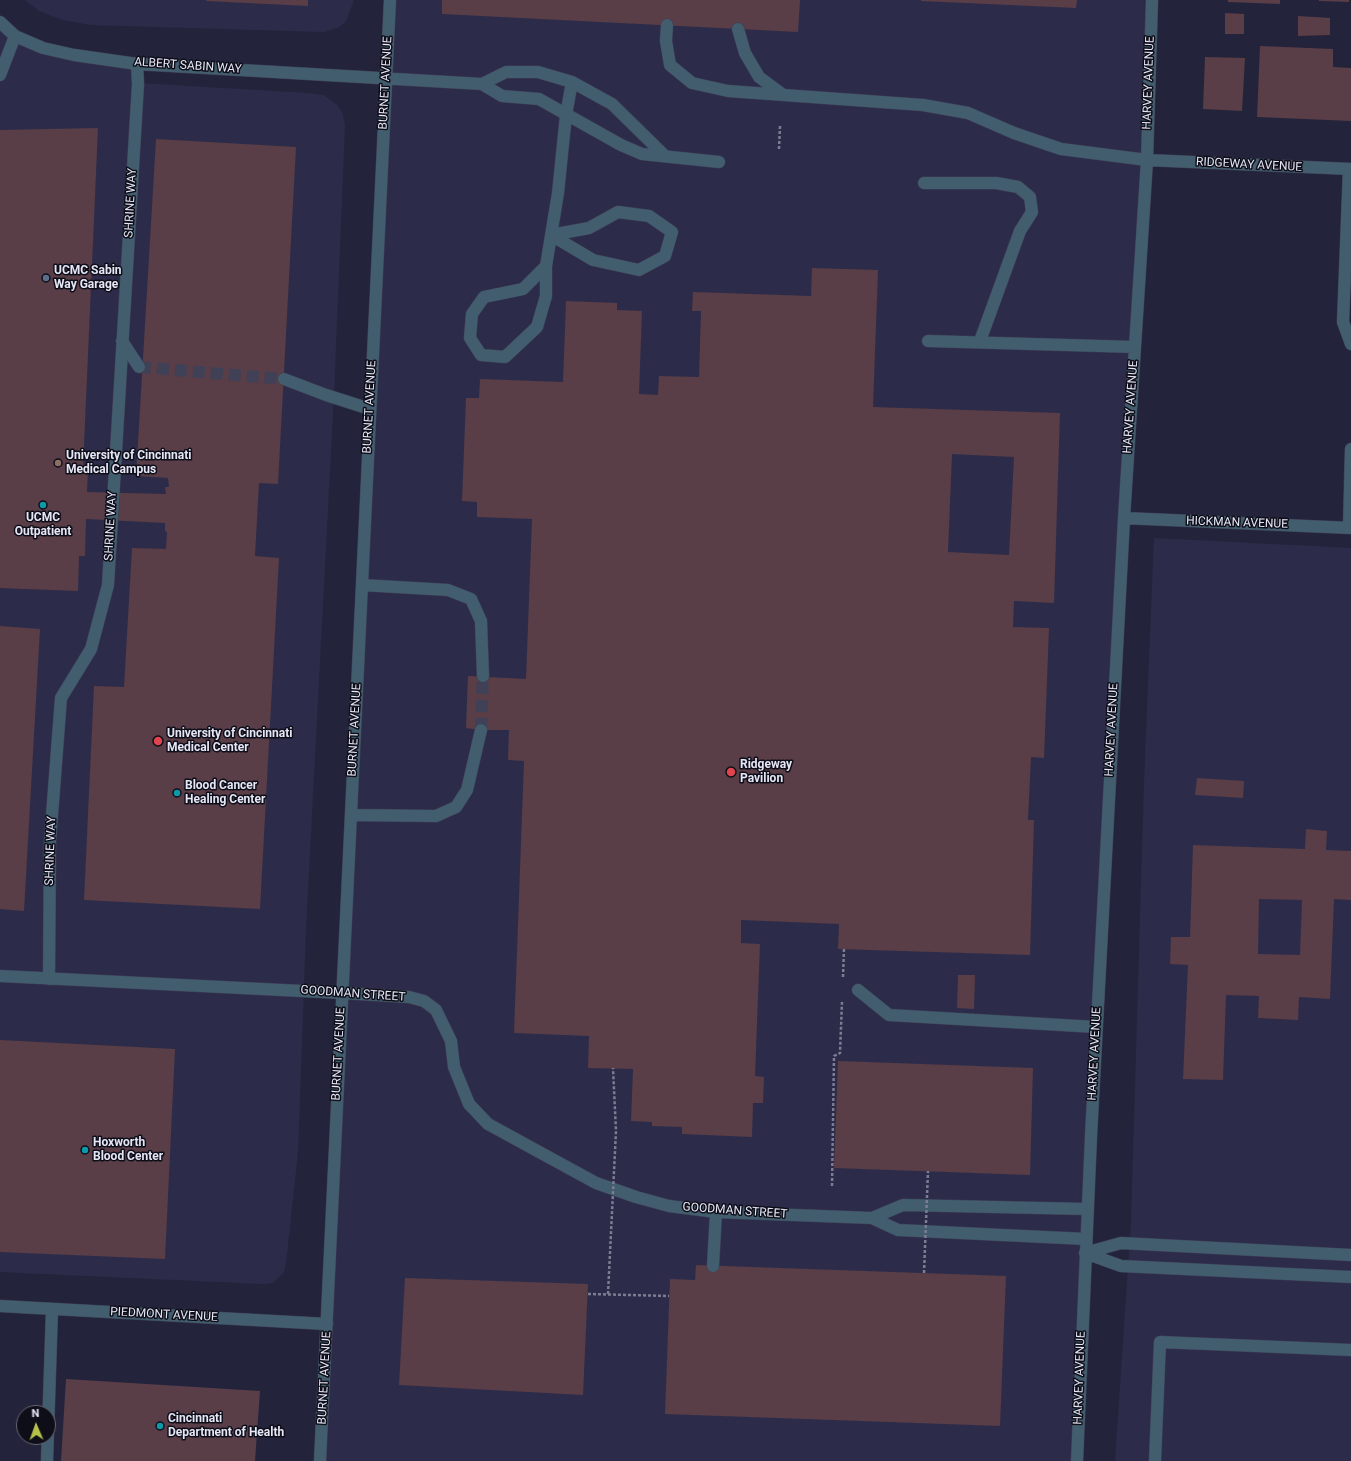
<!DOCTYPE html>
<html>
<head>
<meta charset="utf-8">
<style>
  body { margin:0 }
  #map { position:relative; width:1351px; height:1461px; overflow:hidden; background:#23243b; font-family:Roboto,sans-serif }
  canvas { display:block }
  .north { position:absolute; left:16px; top:1405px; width:40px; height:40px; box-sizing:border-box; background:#0e0e19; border:1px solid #646471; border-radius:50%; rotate:358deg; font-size:11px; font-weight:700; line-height:16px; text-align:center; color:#e5e6f6 }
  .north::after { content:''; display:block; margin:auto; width:14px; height:18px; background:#b6c149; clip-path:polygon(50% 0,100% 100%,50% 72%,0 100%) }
</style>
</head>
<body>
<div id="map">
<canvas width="1351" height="1461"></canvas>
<div class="north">N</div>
</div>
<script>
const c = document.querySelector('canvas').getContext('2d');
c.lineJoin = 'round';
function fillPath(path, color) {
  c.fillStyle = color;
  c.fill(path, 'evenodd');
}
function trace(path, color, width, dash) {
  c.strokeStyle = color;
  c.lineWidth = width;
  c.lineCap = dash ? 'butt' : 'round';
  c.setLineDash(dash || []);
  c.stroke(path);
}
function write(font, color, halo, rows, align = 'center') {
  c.font = font + ' Roboto,sans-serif';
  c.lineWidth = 3;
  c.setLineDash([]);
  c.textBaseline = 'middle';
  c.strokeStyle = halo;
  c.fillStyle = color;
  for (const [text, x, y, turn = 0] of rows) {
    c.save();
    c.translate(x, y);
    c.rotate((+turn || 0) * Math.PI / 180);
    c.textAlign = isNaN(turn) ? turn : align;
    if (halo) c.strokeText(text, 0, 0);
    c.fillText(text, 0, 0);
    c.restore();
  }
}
const built = new Path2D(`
  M 25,0 L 354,0 L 346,21 L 339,27 L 324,32 L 90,25 L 63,20 L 39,11 Z
  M 390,0 L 1153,0 L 1077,1461 L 320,1461 Z
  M 0,22 L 15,36 L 137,64 L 138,83 L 307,93 L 324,95 L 337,105 L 342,112 L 345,124 L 334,394 L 306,928 L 298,1152 L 286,1263 L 284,1272 L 273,1283 L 264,1284 L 0,1272 Z
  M 1154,538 L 1351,548 L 1351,1461 L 1115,1461 L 1131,1223 L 1144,783 Z`);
const building = new Path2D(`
  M 207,0 L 308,0 L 308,6 L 206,1 Z
  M 442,0 L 800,0 L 798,32 L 442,14 Z
  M 921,0 L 1077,0 L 1076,8 L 921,1 Z
  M 1228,0 L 1280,0 L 1280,4 L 1228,2 Z
  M 1319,0 L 1349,0 L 1349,2 L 1319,1 Z
  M 1225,13 L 1244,14 L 1244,34 L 1225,34 Z
  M 1298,16 L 1330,18 L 1330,35 L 1298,36 Z
  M 1260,46 L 1333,49 L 1333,67 L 1351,68 L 1351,121 L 1257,117 Z
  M 1205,57 L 1245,58 L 1242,111 L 1203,109 Z
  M 98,128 L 83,468 L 88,469 L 87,492 L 166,494 L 165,487 L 169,487 L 168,478 L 136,476 L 156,139 L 296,147 L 278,484 L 259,483 L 255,556 L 279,558 L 260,909 L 84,900 L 94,686 L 124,687 L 132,548 L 166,549 L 167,532 L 165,531 L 165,523 L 86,519 L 85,556 L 79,556 L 78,591 L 0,588 L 0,130 Z
  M 812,268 L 878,270 L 873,407 L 1060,413 L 1054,603 L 1014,601 L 1013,627 L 1049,628 L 1044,758 L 1031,757 L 1028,820 L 1034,820 L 1030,955 L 838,949 L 839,924 L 741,920 L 741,943 L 760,944 L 755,1076 L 764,1077 L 763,1103 L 753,1103 L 752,1137 L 682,1134 L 682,1127 L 652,1126 L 652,1122 L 631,1121 L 633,1069 L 588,1068 L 589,1036 L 514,1033 L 524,761 L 508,760 L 509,730 L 481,730 L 466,728 L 468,676 L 526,679 L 532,519 L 477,517 L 477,502 L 462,501 L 466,398 L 479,398 L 480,379 L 563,382 L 566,301 L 617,303 L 617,310 L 642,311 L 639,394 L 658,395 L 659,376 L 699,377 L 701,311 L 692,311 L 693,292 L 811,296 ZM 952,454 L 1014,457 L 1009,555 L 948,552 Z
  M 0,626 L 40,629 L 24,911 L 0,909 Z
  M 1197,778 L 1244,781 L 1243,798 L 1195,795 Z
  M 1306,829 L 1327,831 L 1326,850 L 1351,851 L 1351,900 L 1334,899 L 1330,999 L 1299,997 L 1298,1020 L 1258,1018 L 1259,996 L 1226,995 L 1223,1080 L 1183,1079 L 1188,965 L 1170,964 L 1171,937 L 1190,937 L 1193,845 L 1305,849 ZM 1259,899 L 1302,900 L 1300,955 L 1258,954 Z
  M 958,975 L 975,975 L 974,1009 L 957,1008 Z
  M 0,1040 L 175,1049 L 165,1259 L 0,1252 Z
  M 838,1061 L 1033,1068 L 1030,1175 L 834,1168 Z
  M 696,1265 L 1006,1276 L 1000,1426 L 665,1414 L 670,1279 L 695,1280 Z
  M 405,1278 L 588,1284 L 583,1395 L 399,1385 Z
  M 66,1379 L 260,1391 L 255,1461 L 61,1461 Z`);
const minorTunnel = new Path2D(`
  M 139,367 L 284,379
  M 481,730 L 483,676`);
const path = new Path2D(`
  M 779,149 L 780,126
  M 843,977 L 844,948
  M 832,1186 L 834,1056 L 840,1053 L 842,1002
  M 588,1294 L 669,1296`);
const minor = new Path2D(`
  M 0,22 L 15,36 L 43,48 L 74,55 L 137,64 L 482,84 L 502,96 L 539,99 L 621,145 L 642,154 L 719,162
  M 667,25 L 666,41 L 670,65 L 692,83 L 728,91 L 923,105 L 968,113 L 1014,133 L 1061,149 L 1147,160 L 1351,169
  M 738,29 L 745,53 L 759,77 L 782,94
  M 0,75 L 15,36
  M 482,84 L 506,72 L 538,72 L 572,82 L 612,104 L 665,156
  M 1349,169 L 1343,322 L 1351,344
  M 924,183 L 996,183 L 1018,187 L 1030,197 L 1032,212 L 1020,231 L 980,341
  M 618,212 L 649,216 L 672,232 L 665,256 L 639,270 L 593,260 L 551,235 L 589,228 Z
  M 546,266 L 546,296 L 537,327 L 505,357 L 481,355 L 470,338 L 472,314 L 484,297 L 523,289 L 546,266 L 558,193 L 566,115 L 572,82
  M 122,341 L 139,367
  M 928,341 L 1135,347
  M 284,379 L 326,395 L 370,409
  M 1124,518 L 1351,528
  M 1349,527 L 1351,449
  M 362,585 L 448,590 L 471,599 L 481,621 L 483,676
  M 351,815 L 436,816 L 456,807 L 467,790 L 481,730
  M 0,976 L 342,993 L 409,997 L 424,1001 L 436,1010 L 451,1041 L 454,1067 L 469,1104 L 488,1124 L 596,1183 L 636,1197 L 669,1206 L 716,1212 L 872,1218 L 898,1230 L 1086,1239
  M 49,979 L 50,841 L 61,698 L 91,649 L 108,585 L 138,84 L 137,64
  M 858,990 L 889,1015 L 1096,1027
  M 872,1218 L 903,1205 L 1087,1209
  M 1085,1253 L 1121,1266 L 1351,1277
  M 1085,1253 L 1121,1243 L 1351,1255
  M 713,1266 L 716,1212
  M 0,1306 L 327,1324
  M 47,1461 L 52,1309
  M 320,1461 L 390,0
  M 1077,1461 L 1091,1136 L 1124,518 L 1147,160 L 1152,0
  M 1155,1461 L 1160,1342 L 1351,1350`);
const pathBridge = new Path2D(`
  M 924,1273 L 928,1171
  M 608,1294 L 616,1131 L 613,1068`);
const markers = [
  [46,278,4,"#5c6f8a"],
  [58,463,4,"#8d6e63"],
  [43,505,4,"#0f9aa8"],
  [158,741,5,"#e0444e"],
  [731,772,5,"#e0444e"],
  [177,793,4,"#0f9aa8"],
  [85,1150,4,"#0f9aa8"],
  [160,1426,4,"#0f9aa8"]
];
const streetNames = [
  ["ALBERT SABIN WAY",188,66,4],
  ["BURNET AVENUE",386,83,-87],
  ["HARVEY AVENUE",1149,83,-88],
  ["RIDGEWAY AVENUE",1249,165,3],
  ["SHRINE WAY",131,203,-87],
  ["BURNET AVENUE",370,407,-87],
  ["HARVEY AVENUE",1131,407,-86],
  ["HICKMAN AVENUE",1237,523,2],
  ["SHRINE WAY",111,526,-87],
  ["BURNET AVENUE",355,730,-87],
  ["HARVEY AVENUE",1112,730,-87],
  ["SHRINE WAY",51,851,-88],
  ["GOODMAN STREET",353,994,4],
  ["BURNET AVENUE",339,1054,-87],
  ["HARVEY AVENUE",1095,1054,-87],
  ["GOODMAN STREET",735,1211,4],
  ["PIEDMONT AVENUE",164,1315,3],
  ["BURNET AVENUE",325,1378,-87],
  ["HARVEY AVENUE",1080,1378,-88]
];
const poiNames = [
  ["UCMC Sabin",54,271],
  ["Way Garage",54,285],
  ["University of Cincinnati",66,456],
  ["Medical Campus",66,470],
  ["UCMC",43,518,"center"],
  ["Outpatient",43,532,"center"],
  ["University of Cincinnati",167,734],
  ["Medical Center",167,748],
  ["Ridgeway",740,765],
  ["Pavilion",740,779],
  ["Blood Cancer",185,786],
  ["Healing Center",185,800],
  ["Hoxworth",93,1143],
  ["Blood Center",93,1157],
  ["Cincinnati",168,1419],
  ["Department of Health",168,1433]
];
fillPath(built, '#2c2c4a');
fillPath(building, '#593d47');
trace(minorTunnel, '#404157', 12, [12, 6]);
trace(minor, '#3e3f55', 13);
trace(path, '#7c7d91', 2.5, [3, 2]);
trace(minor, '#425d6d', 12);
trace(pathBridge, '#7c7d91', 2.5, [3, 2]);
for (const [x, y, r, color] of markers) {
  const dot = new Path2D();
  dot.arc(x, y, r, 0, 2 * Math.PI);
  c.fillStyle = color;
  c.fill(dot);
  trace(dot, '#0e0e19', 1.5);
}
write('12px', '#e5e6f6', '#0e0e19', streetNames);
write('bold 12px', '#e5e6f6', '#0e0e19', poiNames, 'left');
</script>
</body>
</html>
